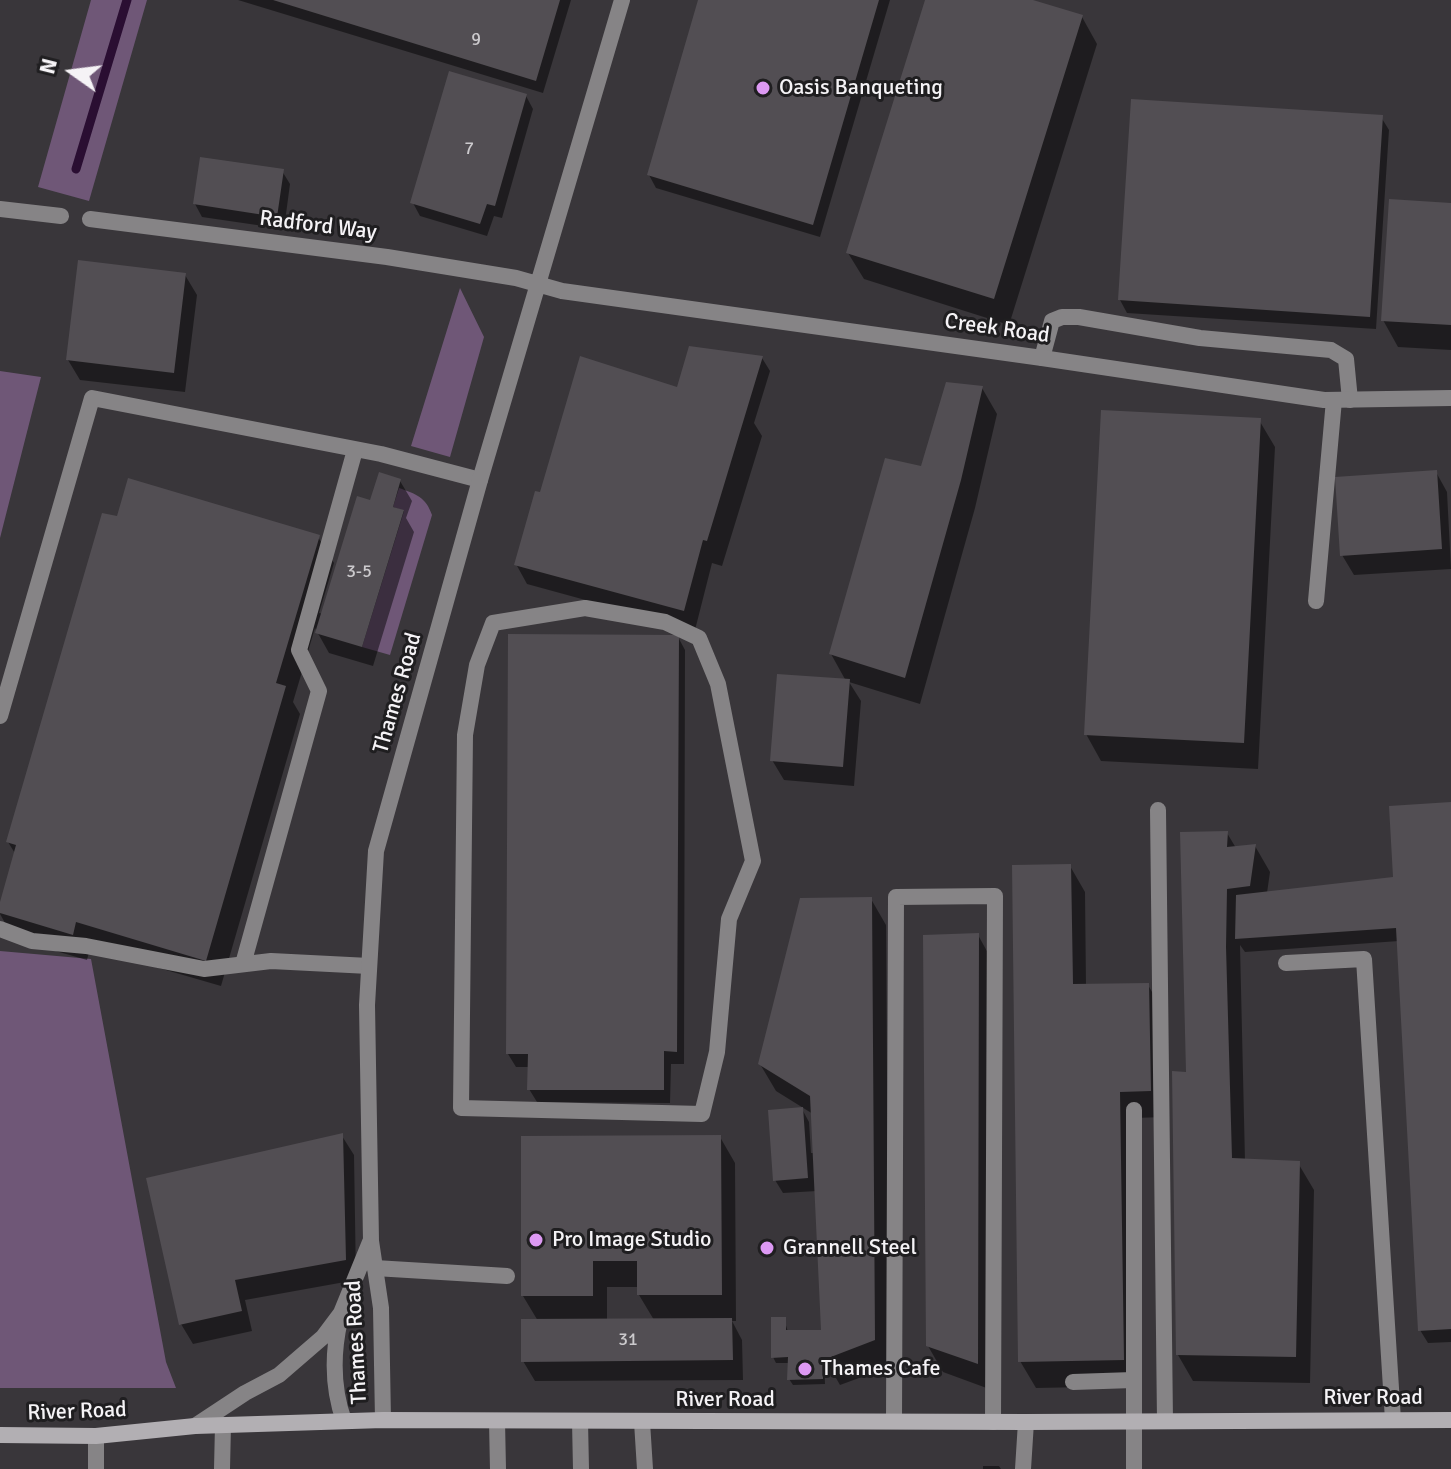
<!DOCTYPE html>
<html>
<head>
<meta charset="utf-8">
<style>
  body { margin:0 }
  #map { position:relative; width:1451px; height:1469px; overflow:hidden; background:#39363a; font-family:Signika,sans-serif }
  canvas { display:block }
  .north { position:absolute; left:32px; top:32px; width:80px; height:80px; -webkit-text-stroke:6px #1f1e20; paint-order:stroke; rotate:284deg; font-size:22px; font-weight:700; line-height:32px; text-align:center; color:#f5f3f6 }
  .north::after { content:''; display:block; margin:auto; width:28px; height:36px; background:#f5f3f6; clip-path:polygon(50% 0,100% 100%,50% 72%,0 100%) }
</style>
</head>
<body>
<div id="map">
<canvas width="1451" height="1469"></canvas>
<div class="north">N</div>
</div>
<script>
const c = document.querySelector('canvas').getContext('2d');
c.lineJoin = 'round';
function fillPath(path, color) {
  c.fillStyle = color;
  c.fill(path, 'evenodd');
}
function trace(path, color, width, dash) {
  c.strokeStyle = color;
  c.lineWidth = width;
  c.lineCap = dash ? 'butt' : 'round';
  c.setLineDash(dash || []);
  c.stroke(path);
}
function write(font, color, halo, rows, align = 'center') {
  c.font = font + ' Signika,sans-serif';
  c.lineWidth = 6;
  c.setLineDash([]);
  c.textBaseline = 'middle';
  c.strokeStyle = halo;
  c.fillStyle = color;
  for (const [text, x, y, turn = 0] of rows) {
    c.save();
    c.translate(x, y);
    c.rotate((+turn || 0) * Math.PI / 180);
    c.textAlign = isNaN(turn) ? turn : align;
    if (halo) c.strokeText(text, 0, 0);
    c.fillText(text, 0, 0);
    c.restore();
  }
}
const green = new Path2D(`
  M 91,0 L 147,0 L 89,201 L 38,187 Z
  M 460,288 L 484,337 L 450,457 L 411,446 Z
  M 0,371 L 41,377 L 0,538 Z
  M 399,488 C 416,494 426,497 432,515 L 390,655 L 362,647 L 404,511 L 393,507 Z
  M 0,951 L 91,959 L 166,1362 L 176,1388 L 0,1388 Z`);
const shadow = new Path2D(`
  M 238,0 L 571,0 L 543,93 Z
  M 700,0 L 890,0 L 820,237 L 656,188 L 649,175 Z
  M 927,0 L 1026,0 L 1082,17 L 1097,44 L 1009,325 L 864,279 L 848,253 Z
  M 526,96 L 533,109 L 502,218 L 494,216 L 487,236 L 420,216 L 413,203 Z
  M 1381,117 L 1389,130 L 1376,329 L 1127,313 L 1120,300 Z
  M 282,171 L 290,184 L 284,229 L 202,217 L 195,204 Z
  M 1451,205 L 1451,350 L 1398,347 L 1383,320 Z
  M 185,275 L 197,295 L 185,392 L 80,380 L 68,360 Z
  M 762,358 L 770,371 L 754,423 L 762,436 L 722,566 L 712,563 L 695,630 L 527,584 L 516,564 L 545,496 L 678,389 Z
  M 982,388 L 997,414 L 975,508 L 920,704 L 849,682 L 861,701 L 854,786 L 784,780 L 772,760 L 846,681 L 831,654 L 922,469 Z
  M 1259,420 L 1275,447 L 1258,769 L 1101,761 L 1086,734 Z
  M 1436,472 L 1447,492 L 1451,569 L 1354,575 L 1342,555 Z
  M 400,481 L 412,501 L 406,518 L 414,532 L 373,666 L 329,653 L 315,628 L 293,702 L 300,714 L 221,986 L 90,948 L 87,960 L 14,939 L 0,914 L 16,855 L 8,842 L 318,537 L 334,563 L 319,613 L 323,614 L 371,503 Z
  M 678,637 L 685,650 L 684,1064 L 671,1064 L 670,1103 L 537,1102 L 529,1089 L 529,1067 L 516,1067 L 508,1054 Z
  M 1451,804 L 1451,1342 L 1428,1343 L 1420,1330 L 1399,941 L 1245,952 L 1240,945 L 1245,1161 L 1298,1163 L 1314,1190 L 1310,1383 L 1193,1381 L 1178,1355 L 1188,1074 L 1227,833 L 1236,848 L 1255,846 L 1270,872 L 1267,893 L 1396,879 Z
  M 1070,866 L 1085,892 L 1086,986 L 1148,985 L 1163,1011 L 1165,1117 L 1134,1118 L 1138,1386 L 1036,1388 L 1020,1361 Z
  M 871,899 L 886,925 L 889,1367 L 840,1385 L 824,1357 L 825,1384 L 793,1385 L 789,1379 L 790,1363 L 776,1363 L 773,1357 L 784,1319 L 788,1332 L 824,1339 L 817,1191 L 783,1193 L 775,1180 L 802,1109 L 809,1122 L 811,1153 L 815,1153 L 813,1114 L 776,1091 L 760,1064 Z
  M 978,935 L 993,962 L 992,1390 L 943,1372 L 928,1346 Z
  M 342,1136 L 354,1155 L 356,1280 L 245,1300 L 252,1331 L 193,1344 L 181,1324 Z
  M 720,1137 L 735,1163 L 736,1321 L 732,1321 L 742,1340 L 743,1380 L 535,1381 L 523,1361 L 538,1321 L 523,1296 ZM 607,1287 L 639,1287 L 639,1295 L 654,1320 L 607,1320 Z
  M 983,1466 L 999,1466 L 1001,1469 L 983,1469 Z`);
const stream = new Path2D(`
  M 76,169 L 127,0`);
const building = new Path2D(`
  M 273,0 L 560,0 L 536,81 Z
  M 698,0 L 879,0 L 813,225 L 647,175 Z
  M 925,0 L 1033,0 L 1083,15 L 994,299 L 846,253 Z
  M 449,71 L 527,94 L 495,206 L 487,204 L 480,224 L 410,203 Z
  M 1131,99 L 1383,115 L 1370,317 L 1118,300 Z
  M 200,157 L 284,169 L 277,217 L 193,204 Z
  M 1389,199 L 1451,203 L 1451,325 L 1381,321 Z
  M 78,260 L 186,273 L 174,373 L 66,360 Z
  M 689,346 L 763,356 L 707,541 L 703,540 L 684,611 L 514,565 L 535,491 L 540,492 L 580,356 L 677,387 Z
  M 946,382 L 983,386 L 961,480 L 905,678 L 829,654 L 885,458 L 921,466 Z
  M 1101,410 L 1261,418 L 1244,743 L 1084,735 Z
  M 1437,470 L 1442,549 L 1340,556 L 1335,477 Z
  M 379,472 L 401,479 L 393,507 L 404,510 L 362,647 L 315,633 L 357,496 L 370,500 Z
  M 128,478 L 320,535 L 276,683 L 286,686 L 206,961 L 76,922 L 73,935 L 0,913 L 0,902 L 16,845 L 6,842 L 102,513 L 117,516 Z
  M 508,634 L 679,635 L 677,1052 L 664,1051 L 664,1090 L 527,1090 L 528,1054 L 506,1054 Z
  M 777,674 L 850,679 L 843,767 L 770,761 Z
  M 1451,802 L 1451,1329 L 1418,1331 L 1396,928 L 1235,939 L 1236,895 L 1393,877 L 1389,806 Z
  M 1228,831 L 1227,847 L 1256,844 L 1250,886 L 1227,889 L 1226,947 L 1232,1158 L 1300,1161 L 1296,1357 L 1176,1355 L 1172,1071 L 1186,1072 L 1180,832 Z
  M 1071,864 L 1073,984 L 1149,983 L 1151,1091 L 1120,1092 L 1124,1360 L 1018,1362 L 1012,865 Z
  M 872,897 L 875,1340 L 823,1360 L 823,1379 L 787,1380 L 788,1357 L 771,1358 L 771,1317 L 786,1317 L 786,1330 L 821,1330 L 810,1096 L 758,1064 L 800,898 Z
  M 979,933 L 978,1364 L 926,1346 L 923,935 Z
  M 803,1107 L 808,1178 L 773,1181 L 768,1110 Z
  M 343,1133 L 346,1260 L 235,1280 L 242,1311 L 179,1325 L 146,1178 Z
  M 721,1135 L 722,1295 L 637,1295 L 637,1261 L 593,1261 L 593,1296 L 521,1296 L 521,1136 Z
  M 732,1318 L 733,1360 L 521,1362 L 521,1319 Z`);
const lane = new Path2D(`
  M 1042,358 L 1052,321 L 1062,317 L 1079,317 L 1200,338 L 1331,350 L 1346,359 L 1350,400
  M 585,608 L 665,622 L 699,638 L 718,684 L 753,861 L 729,919 L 717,1052 L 702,1114 L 461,1108 L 465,735 L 477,665 L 493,623 Z
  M 0,716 L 92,398 L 381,454 L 480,480
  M 1158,810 L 1165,1421
  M 0,929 L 32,941 L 86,946 L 204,969 L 271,961 L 369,966
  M 1286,963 L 1364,959 L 1393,1420
  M 243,964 L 319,691 L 299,650 L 355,450
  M 1134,1110 L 1134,1469
  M 375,1268 L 507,1276
  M 1073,1382 L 1133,1380
  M 497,1421 L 498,1469
  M 580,1421 L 581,1469
  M 894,1421 L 896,897 L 995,896 L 993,1422
  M 642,1422 L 645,1469
  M 96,1469 L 96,1436
  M 222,1469 L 223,1425
  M 1023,1469 L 1026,1422`);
const street = new Path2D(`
  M 0,209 L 61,216
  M 90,219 L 387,257 L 516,278 L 562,291 L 1042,358 L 1324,400 L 1451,398
  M 1316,601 L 1334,400
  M 340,1320 C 332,1355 332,1387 344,1421
  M 383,1420 L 381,1308 L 371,1241 L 367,1005 L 376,851 L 480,480 L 622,0
  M 195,1426 L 245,1393 L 279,1375 L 323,1337 L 341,1313 L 370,1242`);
const secondary = new Path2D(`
  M 0,1435 L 96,1436 L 195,1426 L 383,1420 L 1026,1422 L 1451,1420`);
const markers = [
  [763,88,8,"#dd99f3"],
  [536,1240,8,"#dd99f3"],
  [767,1248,8,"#dd99f3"],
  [805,1369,8,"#dd99f3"]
];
const numberNames = [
  ["9",476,40],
  ["7",469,149],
  ["3-5",359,572],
  ["31",628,1340]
];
const poiNames = [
  ["Oasis Banqueting",779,88],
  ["Pro Image Studio",552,1240],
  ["Grannell Steel",783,1248],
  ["Thames Cafe",821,1369]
];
const streetNames = [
  ["Radford Way",318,226,7],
  ["Creek Road",997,329,8],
  ["Thames Road",398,693,-74],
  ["Thames Road",357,1342,-93],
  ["River Road",1373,1398],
  ["River Road",725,1400],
  ["River Road",77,1412,-2]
];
fillPath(green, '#6f5777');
fillPath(shadow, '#0007');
trace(stream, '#2a0e32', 9);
fillPath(building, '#524e53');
trace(lane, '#868486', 16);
trace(street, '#868486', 16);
trace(secondary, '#b2afb3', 16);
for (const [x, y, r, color] of markers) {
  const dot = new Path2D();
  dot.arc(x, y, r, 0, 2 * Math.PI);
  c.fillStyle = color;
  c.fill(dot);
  trace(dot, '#1f1e20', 3);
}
write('18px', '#cccacd', null, numberNames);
write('22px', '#f5f3f6', '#1f1e20', poiNames, 'left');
write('22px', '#f5f3f6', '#1f1e20', streetNames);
</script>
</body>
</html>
